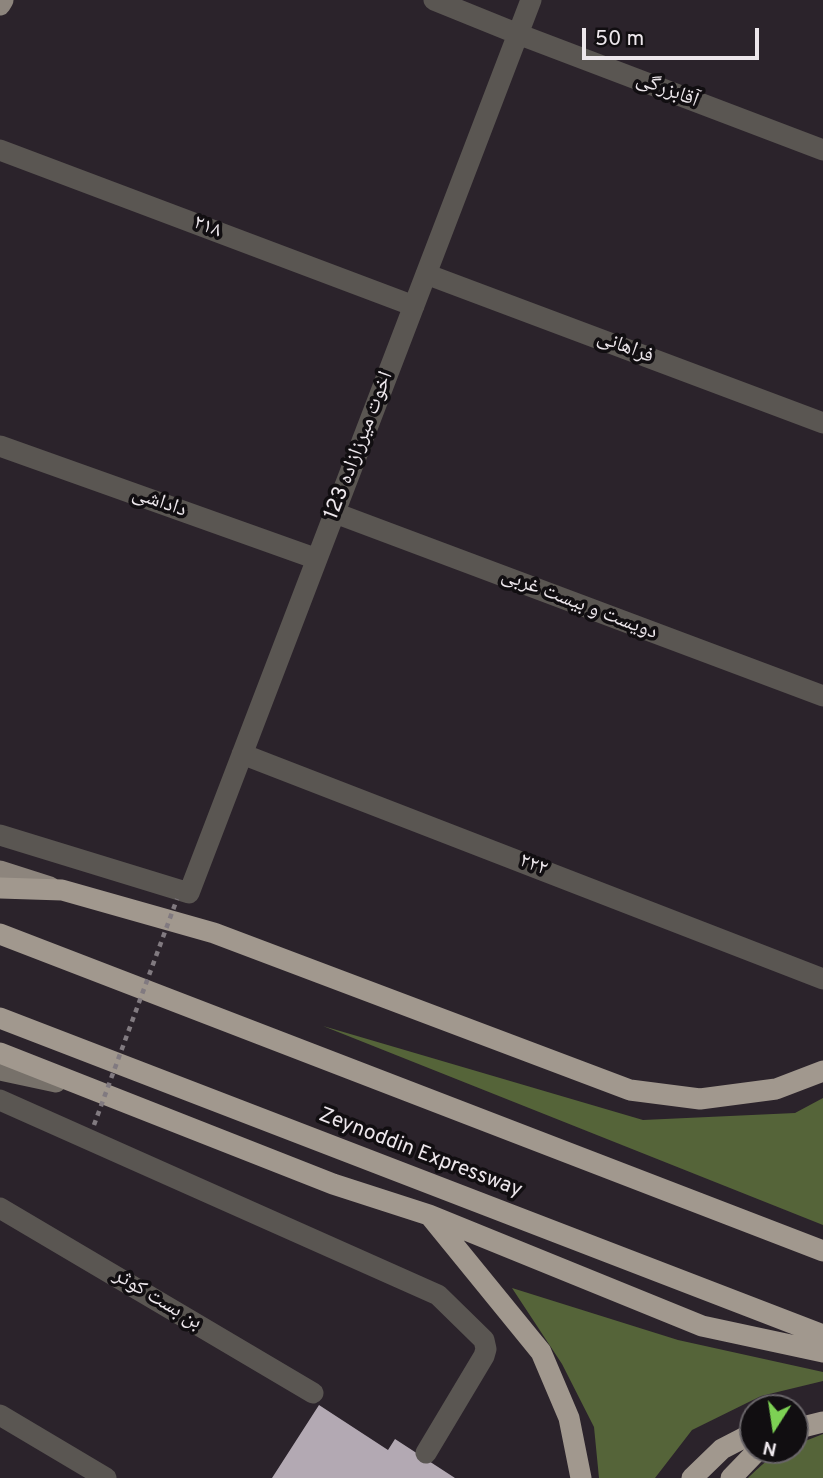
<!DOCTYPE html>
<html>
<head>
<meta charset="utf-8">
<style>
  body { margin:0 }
  #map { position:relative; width:823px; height:1478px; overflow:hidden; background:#2b232b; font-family:Overpass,sans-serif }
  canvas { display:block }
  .north { position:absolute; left:739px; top:1394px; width:70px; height:70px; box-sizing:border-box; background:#110e11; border:2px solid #696569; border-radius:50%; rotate:192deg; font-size:19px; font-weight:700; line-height:28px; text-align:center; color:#ede7ec }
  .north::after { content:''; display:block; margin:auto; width:24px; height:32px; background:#7dd154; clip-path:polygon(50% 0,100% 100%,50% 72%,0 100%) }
  .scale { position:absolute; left:582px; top:28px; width:177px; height:32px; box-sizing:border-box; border:4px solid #ede7ec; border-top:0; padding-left:9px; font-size:21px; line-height:24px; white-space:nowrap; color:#ede7ec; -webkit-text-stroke:5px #110e11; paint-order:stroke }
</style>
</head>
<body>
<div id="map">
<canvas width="823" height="1478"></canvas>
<div class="north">N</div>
<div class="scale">50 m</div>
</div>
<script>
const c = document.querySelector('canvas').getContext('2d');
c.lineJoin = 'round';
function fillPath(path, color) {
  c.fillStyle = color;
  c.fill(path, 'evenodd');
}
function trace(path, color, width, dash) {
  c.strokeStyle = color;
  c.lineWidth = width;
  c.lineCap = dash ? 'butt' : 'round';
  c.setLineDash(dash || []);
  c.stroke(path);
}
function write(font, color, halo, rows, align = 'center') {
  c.font = font + ' Overpass,"Noto Naskh Arabic",sans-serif';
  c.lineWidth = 7;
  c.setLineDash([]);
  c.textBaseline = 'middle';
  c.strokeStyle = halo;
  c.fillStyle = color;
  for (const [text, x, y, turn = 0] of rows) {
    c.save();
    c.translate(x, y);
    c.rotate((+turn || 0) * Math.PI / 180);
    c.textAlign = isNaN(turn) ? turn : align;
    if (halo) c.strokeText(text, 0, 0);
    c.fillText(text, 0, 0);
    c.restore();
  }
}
const forest = new Path2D(`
  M 323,1026 L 643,1120 L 795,1113 L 823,1098 L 823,1225 Z
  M 512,1288 L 678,1340 L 823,1372 L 823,1381 L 761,1396 L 692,1430 L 655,1478 L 599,1478 L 594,1427 L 562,1364 Z
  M 823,1434 L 823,1478 L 748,1478 C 762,1465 775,1450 795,1450 L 795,1445 Z`);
const building = new Path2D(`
  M 319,1405 L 388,1450 L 395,1439 L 455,1478 L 272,1478 Z`);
const street = new Path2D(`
  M 434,0 L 518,34 L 823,150
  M 0,150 L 414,306
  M 426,274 L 823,423
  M 0,446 L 317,559
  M 335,513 L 823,696
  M 242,754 L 823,979
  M 0,835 L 189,893 L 531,0
  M 0,1100 L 438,1295 L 484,1340 L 486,1349 L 484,1356 L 426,1453
  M 0,1208 L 313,1393
  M 0,1415 L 106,1478`);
const secondary = new Path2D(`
  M 0,1070 L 56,1082`);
const primary = new Path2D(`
  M 0,5 L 3,0
  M 0,871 L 50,887`);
const highway = new Path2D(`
  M 0,888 L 62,890 L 214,933 L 630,1090 L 700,1099 L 776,1089 L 823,1071
  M 0,934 L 823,1251
  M 0,1018 L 823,1335
  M 0,1053 L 333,1184 L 429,1215 L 702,1326 L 823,1352
  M 431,1217 L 541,1352 L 569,1418 L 581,1478
  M 795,1429 L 823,1422
  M 692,1478 L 722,1449 L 753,1433
  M 731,1478 L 758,1450`);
const pathBridge = new Path2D(`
  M 94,1125 L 177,899`);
const streetNames = [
  ["آقابزرگی",667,91,21],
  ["۲۱۸",207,228,21],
  ["فراهانی",625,348,21],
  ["اخوت میرزازاده 123",360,446,-69],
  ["داداشی",159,503,19],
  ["دویست و بیست غربی",579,605,21],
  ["۲۲۲",533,866,21],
  ["Zeynoddin Expressway",420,1154,21],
  ["بن بست کوثر",157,1300,31]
];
fillPath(forest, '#556439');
fillPath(building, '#b3a9b3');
trace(street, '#5a5652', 21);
trace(secondary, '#77716a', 21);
trace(primary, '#8d857d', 21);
trace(highway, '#a1988e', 21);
trace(pathBridge, '#817a80', 4.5, [5, 5]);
write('21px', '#ede7ec', '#110e11', streetNames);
</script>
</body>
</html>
